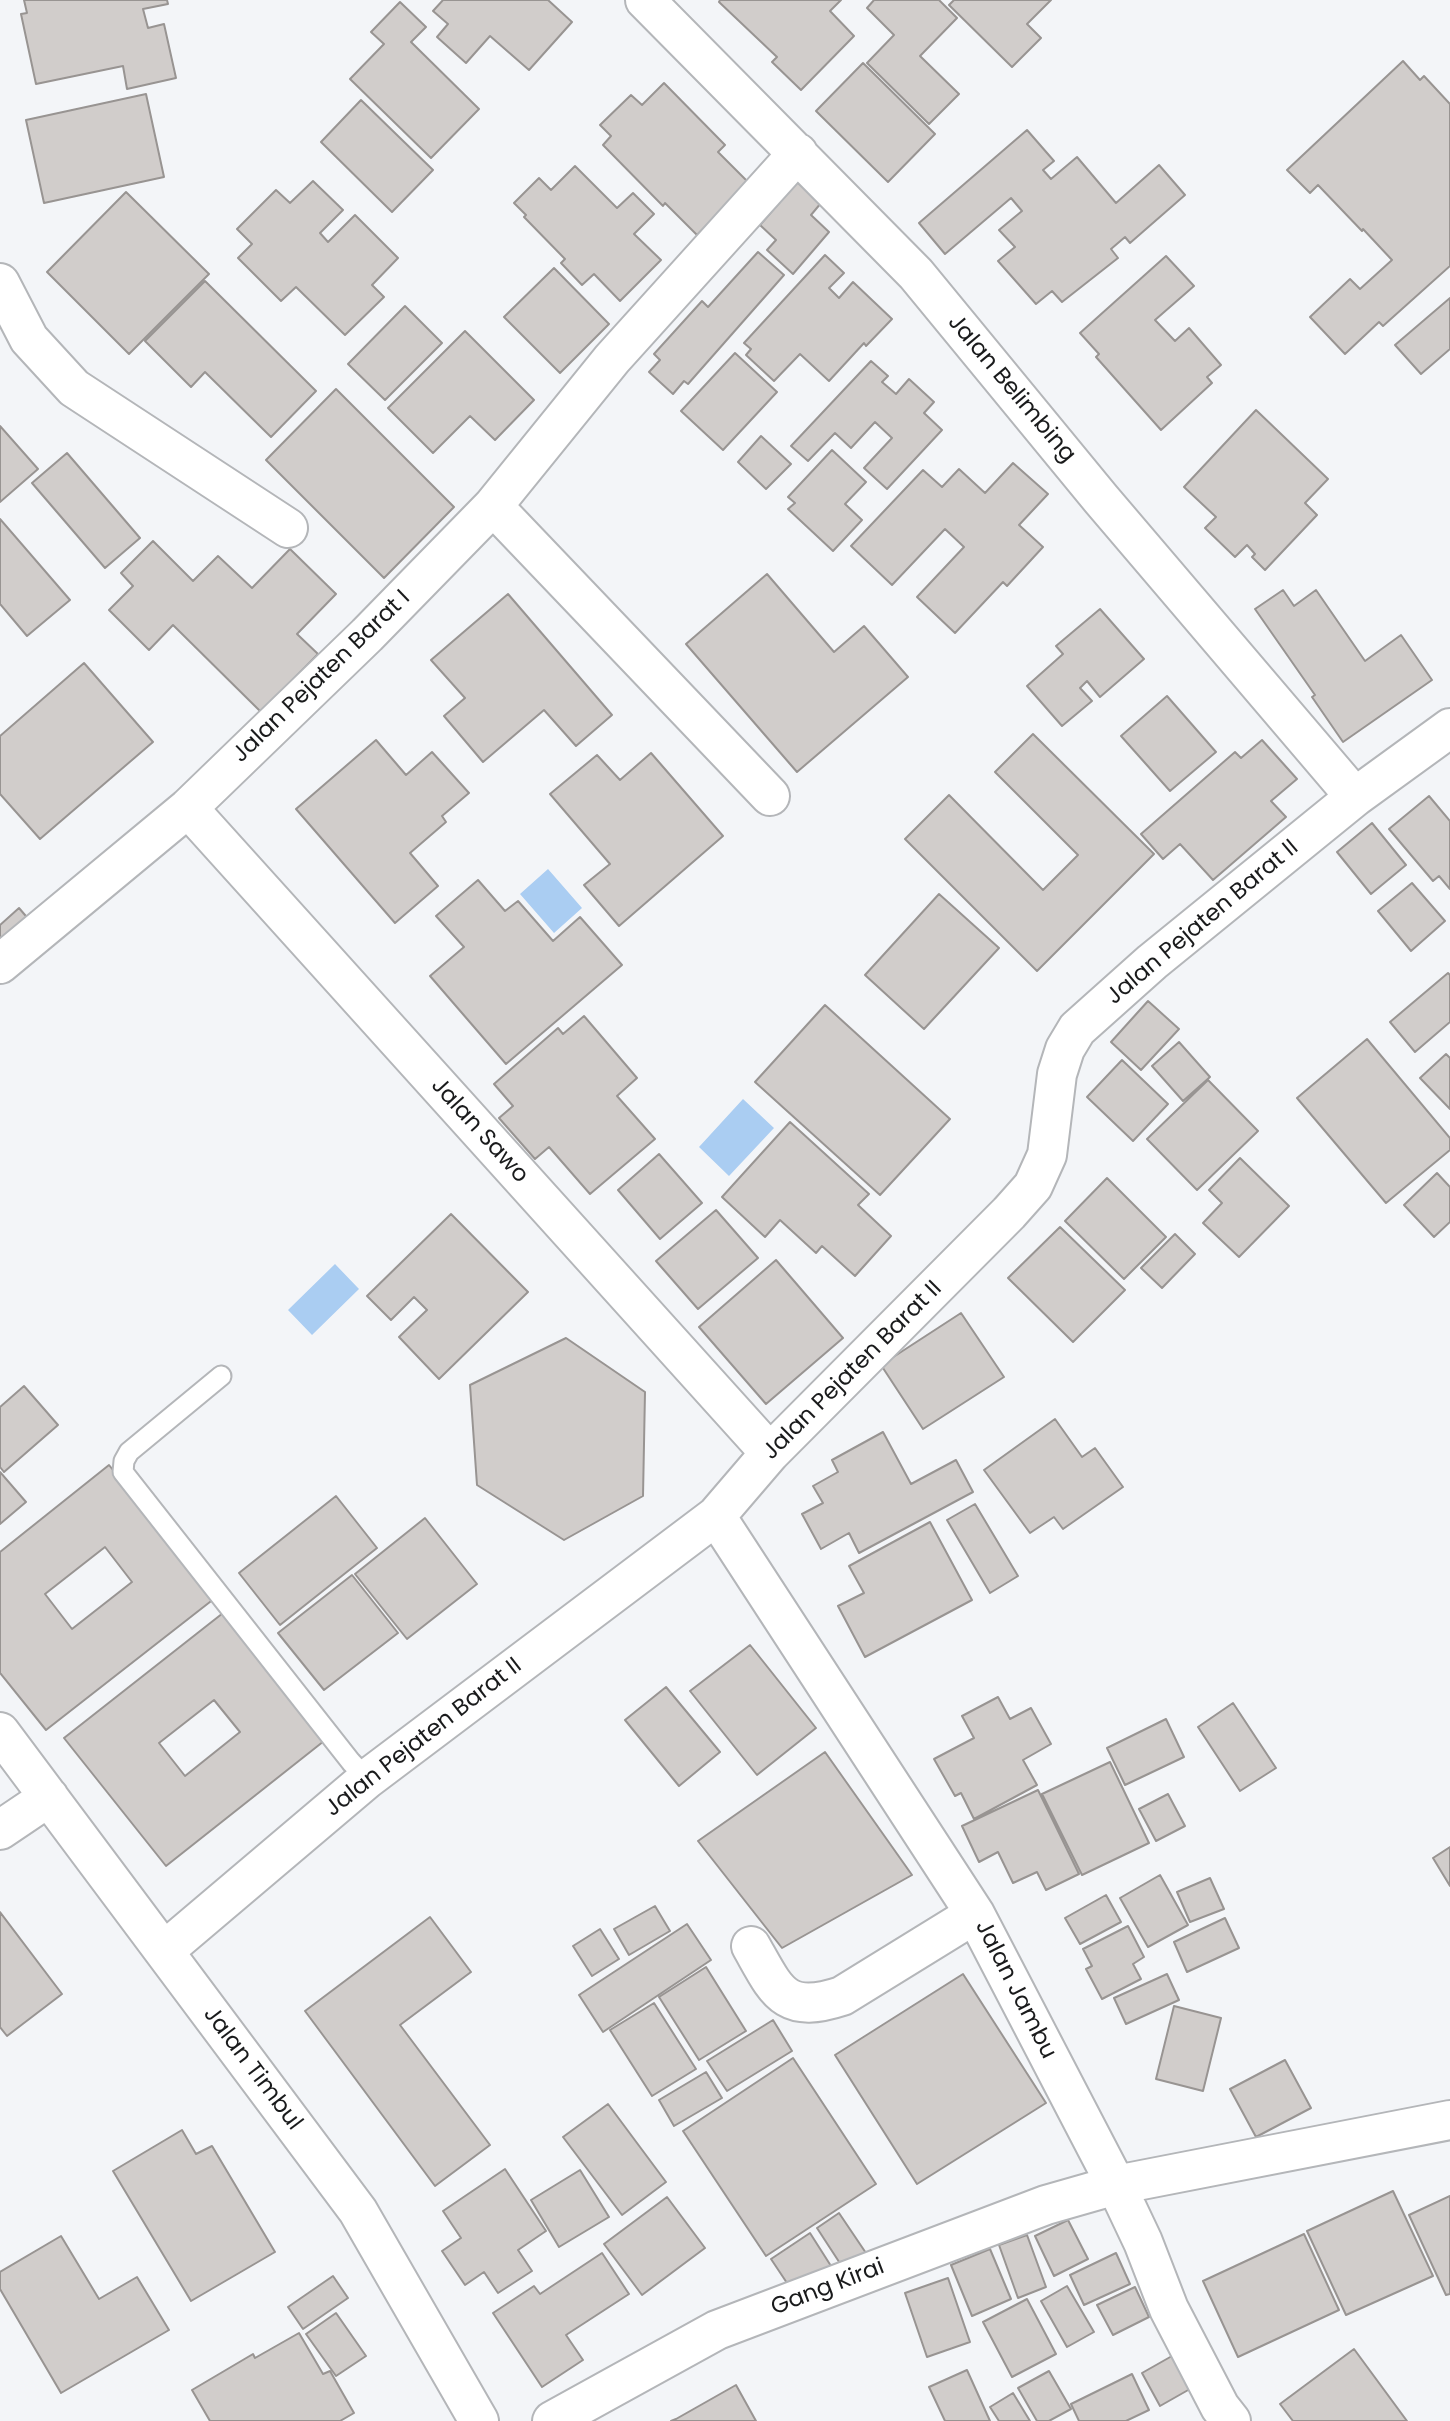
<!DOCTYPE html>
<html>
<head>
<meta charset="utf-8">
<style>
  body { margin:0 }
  canvas { display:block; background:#f3f5f8 }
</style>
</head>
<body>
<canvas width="1450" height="2421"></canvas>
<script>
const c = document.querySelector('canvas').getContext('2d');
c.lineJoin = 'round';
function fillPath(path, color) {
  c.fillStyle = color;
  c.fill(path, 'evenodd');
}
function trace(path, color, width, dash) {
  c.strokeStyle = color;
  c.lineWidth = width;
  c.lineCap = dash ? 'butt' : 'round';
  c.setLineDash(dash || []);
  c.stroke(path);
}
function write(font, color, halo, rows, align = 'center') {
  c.font = font + ' Poppins,sans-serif';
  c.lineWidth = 7;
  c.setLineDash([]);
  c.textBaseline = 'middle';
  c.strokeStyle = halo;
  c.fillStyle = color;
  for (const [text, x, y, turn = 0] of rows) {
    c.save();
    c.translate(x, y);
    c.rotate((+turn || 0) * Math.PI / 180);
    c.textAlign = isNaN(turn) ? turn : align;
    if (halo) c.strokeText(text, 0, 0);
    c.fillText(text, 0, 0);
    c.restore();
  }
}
const water = new Path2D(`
  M 548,869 L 582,908 L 554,933 L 520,894 Z
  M 743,1099 L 774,1128 L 729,1176 L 699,1147 Z
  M 335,1264 L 359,1289 L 312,1335 L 288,1310 Z`);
const building = new Path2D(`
  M 24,0 L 167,0 L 168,4 L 143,9 L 148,28 L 164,24 L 176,78 L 127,89 L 123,66 L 36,84 L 21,14 L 27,13 Z
  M 443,0 L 548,0 L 572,22 L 529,70 L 490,36 L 466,63 L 437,37 L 448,24 L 433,11 Z
  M 720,0 L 841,0 L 830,11 L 854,36 L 801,90 L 772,62 L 777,57 L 719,2 Z
  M 874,0 L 939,0 L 957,18 L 920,56 L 959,94 L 929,124 L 867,63 L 894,35 L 867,8 Z
  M 954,0 L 1051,0 L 1027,24 L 1041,38 L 1012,67 L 949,5 Z
  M 400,2 L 426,27 L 411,42 L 479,109 L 431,158 L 350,79 L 384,44 L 371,32 Z
  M 1403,61 L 1420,80 L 1424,76 L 1450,104 L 1450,266 L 1383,326 L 1379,322 L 1345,354 L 1310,317 L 1350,279 L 1360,289 L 1392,260 L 1363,229 L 1362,231 L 1318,185 L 1310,193 L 1287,170 Z
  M 863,63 L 935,134 L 888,182 L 816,111 Z
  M 664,83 L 725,145 L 718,152 L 749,183 L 697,235 L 665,203 L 663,206 L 603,145 L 611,136 L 600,125 L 631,95 L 642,105 Z
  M 146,94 L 164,177 L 44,203 L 26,120 Z
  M 361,100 L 433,170 L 392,212 L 321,142 Z
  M 1027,130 L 1054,161 L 1043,170 L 1051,179 L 1077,157 L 1116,203 L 1159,165 L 1185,195 L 1130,243 L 1125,237 L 1111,249 L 1118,258 L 1062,302 L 1052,291 L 1036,304 L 998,261 L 1015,247 L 999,230 L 1022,211 L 1011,198 L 945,254 L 919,223 Z
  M 575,166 L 617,208 L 633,193 L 654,214 L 634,234 L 661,260 L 620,301 L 594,274 L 582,285 L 561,263 L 565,259 L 524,217 L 526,215 L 514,203 L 539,178 L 551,190 Z
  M 313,181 L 343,210 L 320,233 L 328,242 L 355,215 L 398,258 L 372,285 L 384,297 L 345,335 L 296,287 L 281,301 L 238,258 L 252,244 L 237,229 L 276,190 L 290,203 Z
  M 797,182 L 821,203 L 811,215 L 829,232 L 793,274 L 767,250 L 776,240 L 760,225 Z
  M 126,192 L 209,274 L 129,354 L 47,272 Z
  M 758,252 L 784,275 L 688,384 L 684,381 L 673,394 L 649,372 L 660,360 L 654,354 L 702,301 L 708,307 Z
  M 825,255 L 844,273 L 829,288 L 839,298 L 853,282 L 892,319 L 866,346 L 864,343 L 829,381 L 800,354 L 774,381 L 746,355 L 751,349 L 744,343 Z
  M 1166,256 L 1194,286 L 1155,320 L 1175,341 L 1189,328 L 1221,365 L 1207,377 L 1212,383 L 1161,430 L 1096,357 L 1099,354 L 1080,333 Z
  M 554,268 L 609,324 L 560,373 L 504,317 Z
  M 205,281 L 316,391 L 271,437 L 205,372 L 191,387 L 145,341 Z
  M 1450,298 L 1450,349 L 1421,374 L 1395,345 Z
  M 405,306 L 442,343 L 385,400 L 348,364 Z
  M 465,331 L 534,400 L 495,440 L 470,416 L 433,453 L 388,408 Z
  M 735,353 L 777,392 L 723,450 L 681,411 Z
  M 871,361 L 888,376 L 882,382 L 896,394 L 909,379 L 934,402 L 924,413 L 942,430 L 887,489 L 864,468 L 892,438 L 875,422 L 851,448 L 835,433 L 808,461 L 791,446 Z
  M 336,389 L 454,507 L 384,578 L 266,460 Z
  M 1256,410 L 1328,479 L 1305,503 L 1317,515 L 1265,570 L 1252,557 L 1255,554 L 1247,545 L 1235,557 L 1205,528 L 1216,517 L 1184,487 Z
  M 0,426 L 38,469 L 0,502 Z
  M 761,436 L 791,464 L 766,489 L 738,462 Z
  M 832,450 L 866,482 L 845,504 L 862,520 L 833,551 L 788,509 L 795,503 L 788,497 Z
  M 67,453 L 140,538 L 105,568 L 32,483 Z
  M 1013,463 L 1048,494 L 1019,525 L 1043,547 L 1007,586 L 1003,582 L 955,633 L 917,597 L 964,547 L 945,529 L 892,585 L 851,546 L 923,470 L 942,487 L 959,469 L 985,493 Z
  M 0,519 L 70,600 L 27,636 L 0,604 Z
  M 153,541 L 193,581 L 218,556 L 252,588 L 290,549 L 336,594 L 297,634 L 318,654 L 261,712 L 173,625 L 149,650 L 109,610 L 133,586 L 121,573 Z
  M 767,574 L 834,652 L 864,626 L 908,677 L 797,772 L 686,644 Z
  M 1283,590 L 1294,606 L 1316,590 L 1365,661 L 1401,635 L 1432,680 L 1343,742 L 1312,697 L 1315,695 L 1255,609 Z
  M 508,594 L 612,715 L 576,746 L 544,710 L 483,762 L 444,716 L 465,698 L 431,660 Z
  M 1100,609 L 1144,659 L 1100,697 L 1087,681 L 1080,688 L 1092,701 L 1062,726 L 1027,686 L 1063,654 L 1056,646 Z
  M 84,663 L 153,742 L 40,839 L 0,794 L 0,736 Z
  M 1167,696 L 1216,752 L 1170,791 L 1121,736 Z
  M 1033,734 L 1154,854 L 1037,971 L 905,839 L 949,795 L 1043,890 L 1078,855 L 995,772 Z
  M 376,740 L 406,775 L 432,752 L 469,793 L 442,816 L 446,822 L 410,853 L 438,886 L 395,923 L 296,809 Z
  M 1262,740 L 1297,779 L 1271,801 L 1286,817 L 1213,880 L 1180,844 L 1163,859 L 1141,834 L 1235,752 L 1241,758 Z
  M 651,753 L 723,836 L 619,926 L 584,885 L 610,864 L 550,794 L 597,755 L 620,780 Z
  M 1429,796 L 1450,821 L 1450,889 L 1439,876 L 1433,881 L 1389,829 Z
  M 1372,823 L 1406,865 L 1371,894 L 1337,852 Z
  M 478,880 L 505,911 L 518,901 L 553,941 L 580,917 L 622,965 L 506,1064 L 430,976 L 464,947 L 436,916 Z
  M 1412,883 L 1445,921 L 1411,951 L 1378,911 Z
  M 939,894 L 999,948 L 924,1029 L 865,975 Z
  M 19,908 L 37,929 L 0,960 L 0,925 Z
  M 1448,973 L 1450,975 L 1450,1022 L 1415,1052 L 1390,1022 Z
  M 1148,1001 L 1179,1029 L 1141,1070 L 1111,1042 Z
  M 825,1005 L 950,1119 L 880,1195 L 755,1082 Z
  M 584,1016 L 637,1078 L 617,1096 L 655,1139 L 590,1194 L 549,1147 L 535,1159 L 499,1118 L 513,1106 L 494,1084 L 558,1028 L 563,1034 Z
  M 1367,1039 L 1450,1138 L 1450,1150 L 1386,1203 L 1297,1098 Z
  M 1179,1042 L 1210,1077 L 1183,1101 L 1152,1066 Z
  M 1446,1054 L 1450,1058 L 1450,1109 L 1420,1078 Z
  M 1122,1060 L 1168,1104 L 1133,1141 L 1087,1097 Z
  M 1208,1080 L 1258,1131 L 1197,1190 L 1147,1139 Z
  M 790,1122 L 869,1194 L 858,1205 L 891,1236 L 855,1276 L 822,1246 L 816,1253 L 780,1220 L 765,1237 L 722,1197 Z
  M 659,1154 L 702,1203 L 660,1239 L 618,1190 Z
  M 1240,1158 L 1289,1206 L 1239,1257 L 1203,1223 L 1222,1203 L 1209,1190 Z
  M 1437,1173 L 1450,1187 L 1450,1222 L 1434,1237 L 1404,1205 Z
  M 1107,1178 L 1166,1237 L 1124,1279 L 1065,1221 Z
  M 716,1210 L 758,1258 L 698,1309 L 656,1261 Z
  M 451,1214 L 528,1292 L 439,1379 L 399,1337 L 427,1310 L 414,1297 L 391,1320 L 367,1296 Z
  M 1060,1227 L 1125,1290 L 1073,1342 L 1008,1278 Z
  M 1175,1234 L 1195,1254 L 1162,1288 L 1141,1268 Z
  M 776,1260 L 843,1338 L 766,1404 L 699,1327 Z
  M 961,1313 L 1004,1377 L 923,1429 L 881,1365 Z
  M 566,1338 L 645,1392 L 643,1496 L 564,1540 L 477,1485 L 470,1385 Z
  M 24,1386 L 58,1425 L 4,1472 L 0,1467 L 0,1407 Z
  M 1055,1419 L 1082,1457 L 1095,1448 L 1123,1487 L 1063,1529 L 1054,1517 L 1030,1533 L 984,1470 Z
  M 883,1432 L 911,1484 L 956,1460 L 973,1492 L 859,1553 L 849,1533 L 821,1549 L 802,1514 L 823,1503 L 813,1486 L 838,1472 L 832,1460 Z
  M 109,1465 L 215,1598 L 46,1730 L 0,1673 L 0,1552 ZM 105,1547 L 132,1582 L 72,1629 L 45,1594 Z
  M 0,1472 L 26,1502 L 0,1524 Z
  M 336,1496 L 377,1548 L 280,1625 L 239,1573 Z
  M 975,1504 L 1018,1576 L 990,1593 L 947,1520 Z
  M 425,1518 L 477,1584 L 407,1639 L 355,1574 Z
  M 930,1522 L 972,1600 L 865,1657 L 838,1606 L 864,1593 L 849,1566 Z
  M 352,1575 L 398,1633 L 324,1690 L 278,1633 Z
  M 223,1613 L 324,1741 L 166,1866 L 64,1738 ZM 214,1700 L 240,1732 L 185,1776 L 159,1743 Z
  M 750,1645 L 816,1728 L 757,1775 L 690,1691 Z
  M 666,1687 L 720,1752 L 679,1786 L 625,1720 Z
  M 998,1697 L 1010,1719 L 1031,1708 L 1051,1744 L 1023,1760 L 1037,1785 L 974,1819 L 961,1793 L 955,1796 L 934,1759 L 974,1738 L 962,1716 Z
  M 1233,1703 L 1276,1768 L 1240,1791 L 1198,1727 Z
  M 1166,1719 L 1184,1757 L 1125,1785 L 1107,1748 Z
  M 825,1752 L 912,1875 L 782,1948 L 698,1841 Z
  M 1110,1762 L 1149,1843 L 1082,1875 L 1042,1794 Z
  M 1038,1790 L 1079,1874 L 1046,1890 L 1037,1872 L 1013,1883 L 998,1852 L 979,1862 L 962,1826 Z
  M 1168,1794 L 1185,1826 L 1156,1841 L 1139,1809 Z
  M 1450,1847 L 1450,1886 L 1433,1858 Z
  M 1160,1875 L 1188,1925 L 1148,1947 L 1120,1898 Z
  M 1210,1878 L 1224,1909 L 1190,1922 L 1177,1892 Z
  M 1106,1895 L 1121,1922 L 1080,1944 L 1065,1918 Z
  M 655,1906 L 670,1931 L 629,1955 L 614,1929 Z
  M 0,1912 L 62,1994 L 7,2036 L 0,2027 Z
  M 430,1917 L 471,1972 L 400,2025 L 490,2145 L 435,2186 L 305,2011 Z
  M 1225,1918 L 1239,1948 L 1187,1972 L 1174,1942 Z
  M 687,1924 L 711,1960 L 603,2032 L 579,1995 Z
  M 1128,1926 L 1144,1957 L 1133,1964 L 1141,1979 L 1102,1999 L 1086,1969 L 1092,1966 L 1083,1949 Z
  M 600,1929 L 619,1959 L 592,1976 L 573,1946 Z
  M 706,1967 L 746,2031 L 699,2060 L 659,1997 Z
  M 963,1974 L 1046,2103 L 917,2184 L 835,2055 Z
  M 1167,1974 L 1179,2000 L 1126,2024 L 1114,1998 Z
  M 654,2003 L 696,2069 L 652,2096 L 610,2030 Z
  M 1174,2006 L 1221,2018 L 1203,2091 L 1156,2079 Z
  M 773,2020 L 792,2051 L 727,2091 L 707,2061 Z
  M 793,2058 L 876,2184 L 766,2256 L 683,2131 Z
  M 1285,2060 L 1311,2108 L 1256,2137 L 1230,2089 Z
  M 706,2072 L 722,2098 L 674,2126 L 659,2100 Z
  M 608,2104 L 666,2182 L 622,2215 L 563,2137 Z
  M 182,2130 L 196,2154 L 212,2146 L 275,2252 L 191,2301 L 113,2171 Z
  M 505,2169 L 546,2231 L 518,2250 L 532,2271 L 498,2293 L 484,2272 L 465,2285 L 442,2251 L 461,2238 L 443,2211 Z
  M 580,2170 L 609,2217 L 559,2247 L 531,2200 Z
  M 1393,2191 L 1433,2276 L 1346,2315 L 1307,2231 Z
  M 1450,2196 L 1450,2294 L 1446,2295 L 1409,2215 Z
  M 667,2197 L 705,2248 L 642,2295 L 604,2244 Z
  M 839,2213 L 868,2256 L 845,2271 L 817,2228 Z
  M 1068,2220 L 1088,2259 L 1054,2276 L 1035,2236 Z
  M 810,2233 L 831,2266 L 793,2292 L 771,2259 Z
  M 1304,2234 L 1339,2310 L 1238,2357 L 1203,2281 Z
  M 1027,2235 L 1046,2287 L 1018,2298 L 999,2245 Z
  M 61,2236 L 99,2299 L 137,2277 L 169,2330 L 61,2393 L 0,2289 L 0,2272 Z
  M 990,2249 L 1011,2299 L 972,2316 L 951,2265 Z
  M 602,2253 L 629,2294 L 566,2335 L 583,2360 L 542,2387 L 493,2313 L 534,2286 L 540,2294 Z
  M 1116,2253 L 1130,2284 L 1084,2305 L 1070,2275 Z
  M 333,2276 L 348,2298 L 303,2329 L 288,2307 Z
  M 948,2278 L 970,2342 L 927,2357 L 905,2293 Z
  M 1067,2286 L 1094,2332 L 1067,2347 L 1041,2301 Z
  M 1135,2287 L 1149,2317 L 1113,2335 L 1097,2305 Z
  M 1027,2299 L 1056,2354 L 1012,2377 L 983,2322 Z
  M 336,2313 L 366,2356 L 336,2376 L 306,2334 Z
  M 299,2333 L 323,2374 L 330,2371 L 354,2413 L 340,2421 L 210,2421 L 192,2390 L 253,2354 L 255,2358 Z
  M 1354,2349 L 1407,2421 L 1293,2421 L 1280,2404 Z
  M 1179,2352 L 1197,2385 L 1160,2406 L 1142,2373 Z
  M 967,2370 L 990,2421 L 945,2421 L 929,2387 Z
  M 1049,2371 L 1071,2409 L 1049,2421 L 1037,2421 L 1018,2388 Z
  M 1132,2374 L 1149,2410 L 1126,2421 L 1079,2421 L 1071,2404 Z
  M 736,2385 L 756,2421 L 671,2421 L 676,2419 Z
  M 1013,2393 L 1030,2421 L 999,2421 L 990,2407 Z`);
const lane = new Path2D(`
  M 221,1376 L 129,1452 L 124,1461 L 123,1472 L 351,1762 L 367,1779`);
const street = new Path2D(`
  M 645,0 L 916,274 L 1101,499 L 1355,797
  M 0,283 L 29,339 L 74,388 L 288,528
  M 493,506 L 770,796
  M 188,808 L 770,1453
  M 0,964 L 188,808 L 367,635 L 493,506 L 612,359 L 798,153
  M 716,1516 L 975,1914 L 1116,2185 L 1143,2242 L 1169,2309 L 1220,2407 L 1231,2421
  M 0,1732 L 358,2211 L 479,2421
  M 0,1830 L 49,1797
  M 751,1946 C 777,1992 784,2015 842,1996 L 975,1914
  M 164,1951 L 367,1779 L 716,1516 L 770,1453 L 1009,1213 L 1033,1186 L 1047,1155 L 1057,1074 L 1065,1049 L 1077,1029 L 1152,962 L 1355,797 L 1450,728
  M 552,2421 L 717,2330 L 1046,2205 L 1116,2185 L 1450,2120`);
const streetNames = [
  ["Jalan Belimbing",1011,389,50],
  ["Jalan Pejaten Barat I",322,677,-44],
  ["Jalan Pejaten Barat II",1203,923,-40],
  ["Jalan Sawo",479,1131,48],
  ["Jalan Pejaten Barat II",853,1371,-45],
  ["Jalan Pejaten Barat II",424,1738,-38],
  ["Jalan Jambu",1015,1990,63],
  ["Jalan Timbul",252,2069,53],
  ["Gang Kirai",828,2288,-21]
];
fillPath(water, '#aacdf2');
fillPath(building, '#d1cdcb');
trace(building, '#989492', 2);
trace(lane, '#b4b6b9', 23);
trace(street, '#b4b6b9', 42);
trace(lane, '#fff', 19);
trace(street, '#fff', 38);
write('23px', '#191a1b', '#fff', streetNames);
</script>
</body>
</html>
